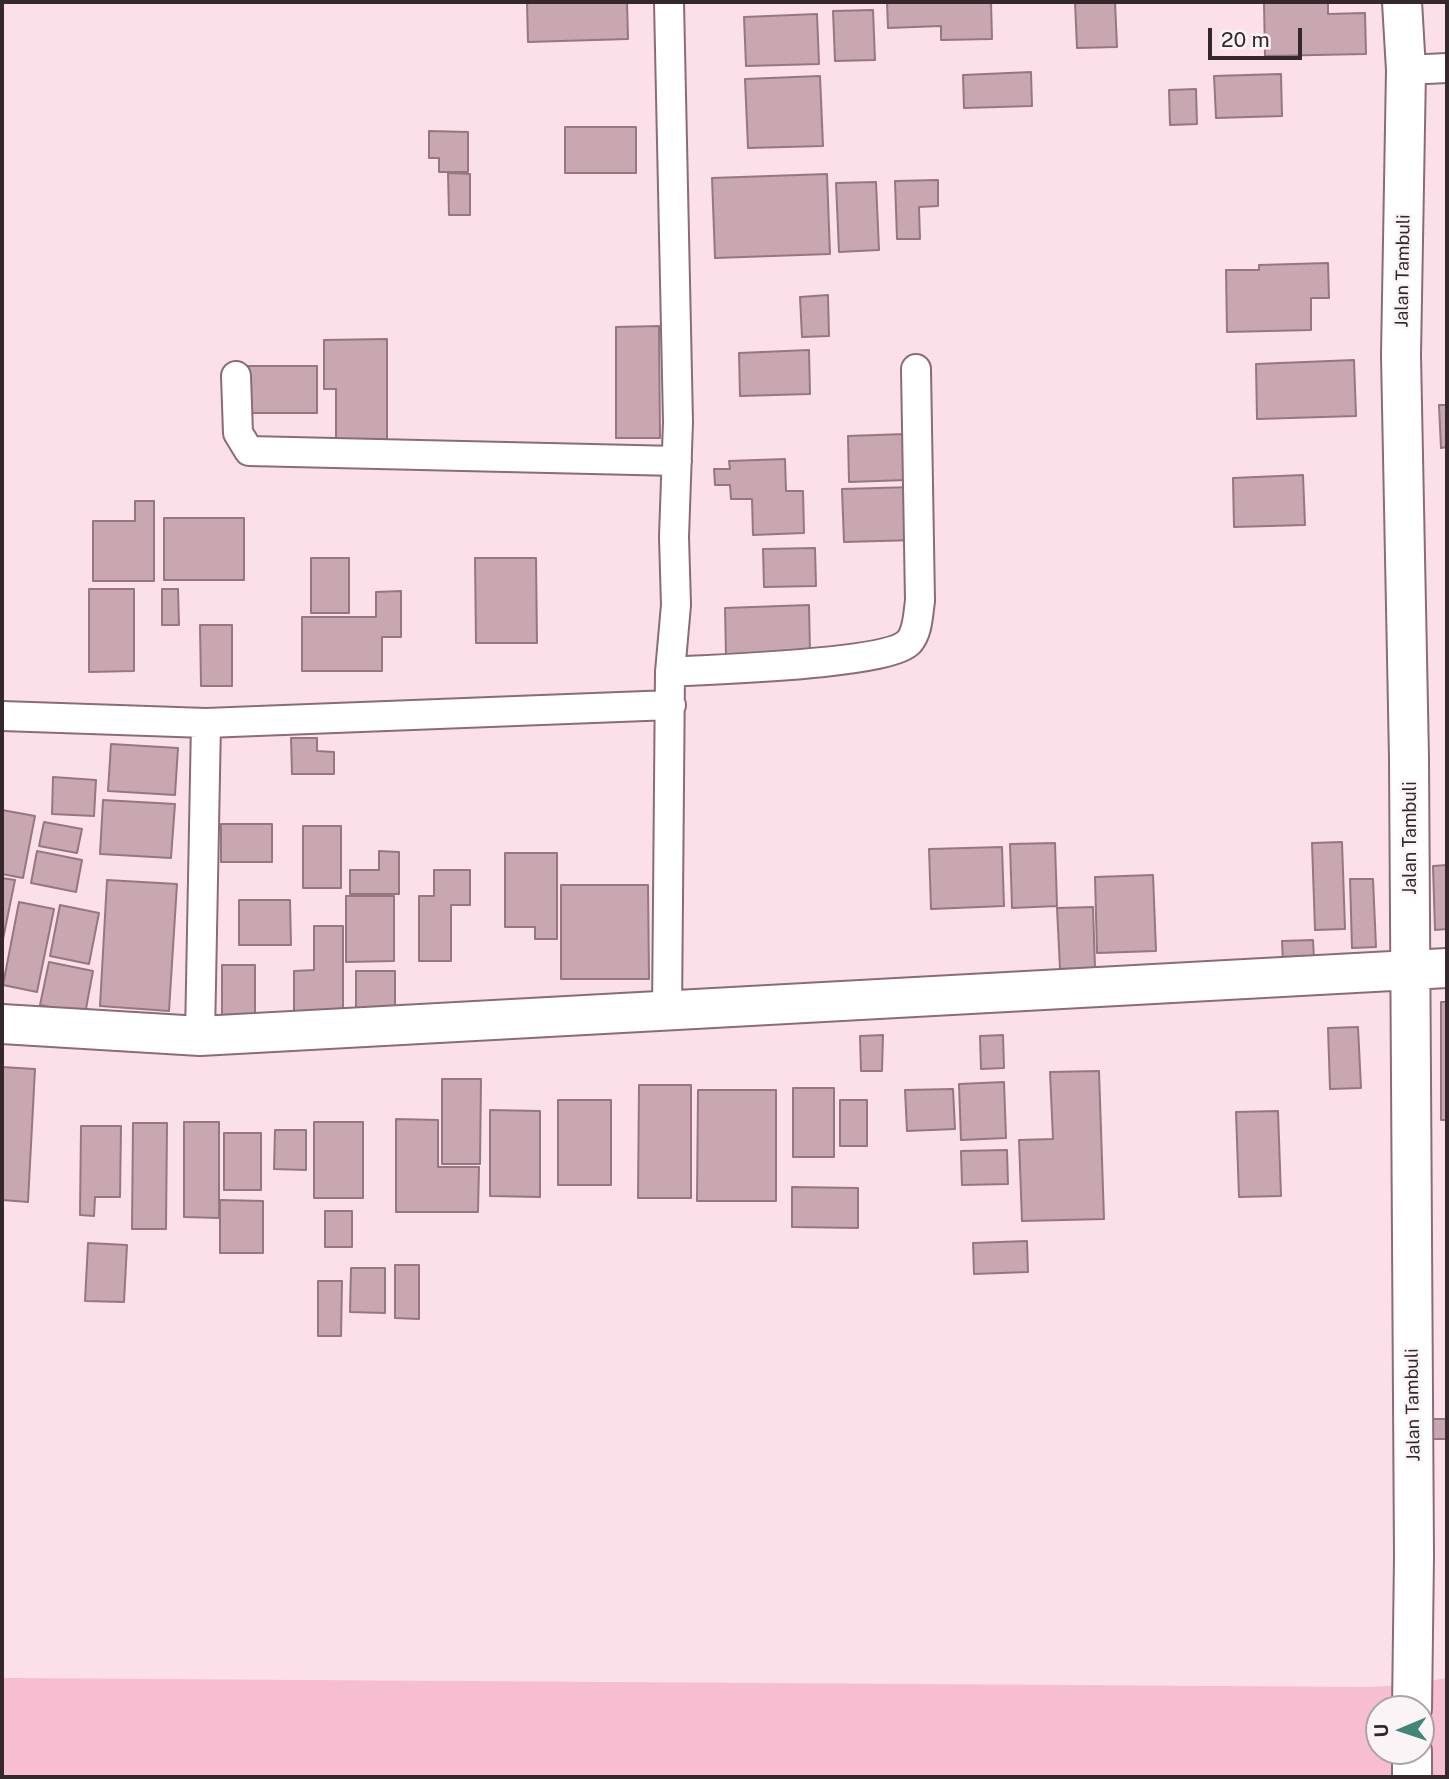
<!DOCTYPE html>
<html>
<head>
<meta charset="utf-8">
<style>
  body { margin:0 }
  #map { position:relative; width:1449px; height:1779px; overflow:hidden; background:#fce0e9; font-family:"Public Sans",sans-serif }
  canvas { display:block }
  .frame { position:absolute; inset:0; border:4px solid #35282c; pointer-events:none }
  .north { position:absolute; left:1365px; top:1695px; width:70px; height:70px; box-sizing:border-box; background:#fbf4f6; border:2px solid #aca2a5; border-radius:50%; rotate:268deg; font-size:19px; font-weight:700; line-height:28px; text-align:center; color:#35282c }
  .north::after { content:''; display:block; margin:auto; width:24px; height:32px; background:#438577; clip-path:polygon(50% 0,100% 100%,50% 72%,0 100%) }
  .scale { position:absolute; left:1208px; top:28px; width:94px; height:32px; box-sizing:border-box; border:4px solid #35282c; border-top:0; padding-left:9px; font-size:21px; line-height:24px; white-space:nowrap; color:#35282c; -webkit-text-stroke:5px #fbf4f6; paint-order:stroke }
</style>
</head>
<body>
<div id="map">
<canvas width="1449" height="1779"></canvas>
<div class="frame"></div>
<div class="north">U</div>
<div class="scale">20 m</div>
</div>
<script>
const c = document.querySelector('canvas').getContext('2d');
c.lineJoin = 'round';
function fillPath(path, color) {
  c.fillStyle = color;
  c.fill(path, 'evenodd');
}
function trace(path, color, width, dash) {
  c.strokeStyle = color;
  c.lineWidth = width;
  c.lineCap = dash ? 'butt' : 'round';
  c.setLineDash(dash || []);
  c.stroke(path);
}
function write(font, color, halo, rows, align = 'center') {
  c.font = font + ' "Public Sans",sans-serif';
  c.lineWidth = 5;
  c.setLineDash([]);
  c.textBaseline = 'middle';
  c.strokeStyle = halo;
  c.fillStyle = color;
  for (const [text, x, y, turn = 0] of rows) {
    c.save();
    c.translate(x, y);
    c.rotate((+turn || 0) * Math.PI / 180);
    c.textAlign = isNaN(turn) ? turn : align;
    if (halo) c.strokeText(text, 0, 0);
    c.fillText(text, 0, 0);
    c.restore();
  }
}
const water = new Path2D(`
  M 2,1678 L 1368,1687 L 1406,1685 L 1447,1678 L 1447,1777 L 2,1777 ZM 1379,1709 L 1421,1709 L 1421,1751 L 1379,1751 Z`);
const building = new Path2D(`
  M 527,2 L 627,2 L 628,39 L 528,42 Z
  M 887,2 L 991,2 L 992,39 L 941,40 L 941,26 L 888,28 Z
  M 1075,2 L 1115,2 L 1117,47 L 1077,48 Z
  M 1264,2 L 1328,2 L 1328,14 L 1365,13 L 1366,54 L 1265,56 Z
  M 873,10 L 875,60 L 835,61 L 833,11 Z
  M 817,14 L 819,64 L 746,66 L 744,17 Z
  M 1031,72 L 1032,106 L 964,108 L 963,75 Z
  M 1281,74 L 1282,116 L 1216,118 L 1214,76 Z
  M 820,76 L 823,146 L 748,148 L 745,79 Z
  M 1196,89 L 1197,124 L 1170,125 L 1169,90 Z
  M 565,127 L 636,127 L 636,173 L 565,173 Z
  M 429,131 L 468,132 L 468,172 L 439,172 L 439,158 L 429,158 Z
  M 448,173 L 470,174 L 470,215 L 449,215 Z
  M 827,174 L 830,254 L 715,258 L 712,178 Z
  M 938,180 L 938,206 L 919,207 L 920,239 L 897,239 L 895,181 Z
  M 876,182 L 879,250 L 839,252 L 836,183 Z
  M 1328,263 L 1329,298 L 1311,298 L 1311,330 L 1227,332 L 1226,270 L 1259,270 L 1259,265 Z
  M 828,295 L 829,336 L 802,337 L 800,297 Z
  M 659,326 L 660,438 L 616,438 L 616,327 Z
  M 387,339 L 387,445 L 336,445 L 336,389 L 324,389 L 324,340 Z
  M 809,350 L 810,394 L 740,396 L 739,353 Z
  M 1354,360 L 1356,416 L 1257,419 L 1256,364 Z
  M 246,366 L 317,366 L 317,413 L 246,413 Z
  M 1439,405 L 1447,405 L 1447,447 L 1441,448 Z
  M 905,434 L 906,480 L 849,482 L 848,436 Z
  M 785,459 L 786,491 L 803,491 L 804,533 L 753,535 L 752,499 L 731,499 L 730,485 L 715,485 L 714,469 L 730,469 L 729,461 Z
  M 1303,475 L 1305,525 L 1234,527 L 1233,478 Z
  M 914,487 L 916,540 L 844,542 L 842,489 Z
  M 135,501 L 154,501 L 154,581 L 93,581 L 93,521 L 135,521 Z
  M 164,518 L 244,518 L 244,580 L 164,580 Z
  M 815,548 L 816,586 L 764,587 L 763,549 Z
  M 311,558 L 349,558 L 349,613 L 311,613 Z
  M 475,558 L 536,558 L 537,643 L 476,643 Z
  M 89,589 L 134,589 L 134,671 L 89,672 Z
  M 162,589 L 178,589 L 179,625 L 162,625 Z
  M 401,591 L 401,637 L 382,637 L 382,671 L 302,671 L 302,617 L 376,617 L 376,592 Z
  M 809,605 L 810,653 L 726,656 L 725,608 Z
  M 200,625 L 232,625 L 232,686 L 201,686 Z
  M 291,738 L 317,738 L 317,751 L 334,752 L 334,774 L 292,774 Z
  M 111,744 L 178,748 L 175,795 L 108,791 Z
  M 53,777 L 96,780 L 94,816 L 52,814 Z
  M 103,800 L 175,804 L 171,858 L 100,854 Z
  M 2,810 L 35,816 L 23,878 L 2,874 Z
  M 44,822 L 82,829 L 77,853 L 39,846 Z
  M 221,824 L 272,824 L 272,862 L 221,862 Z
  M 303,826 L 341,826 L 341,888 L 303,888 Z
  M 1342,842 L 1345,929 L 1315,930 L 1312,843 Z
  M 1055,843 L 1057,906 L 1012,908 L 1010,844 Z
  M 1002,847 L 1004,906 L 931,909 L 929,849 Z
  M 37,851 L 82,860 L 76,892 L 31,883 Z
  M 379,851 L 399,852 L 399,894 L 350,894 L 350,870 L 379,870 Z
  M 505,853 L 557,853 L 557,939 L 535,939 L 535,927 L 505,927 Z
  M 1447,865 L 1447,929 L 1435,930 L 1433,866 Z
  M 434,870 L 470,870 L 470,905 L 451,905 L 451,961 L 419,961 L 419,896 L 434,896 Z
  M 1153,875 L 1156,951 L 1097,953 L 1095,877 Z
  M 2,878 L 15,880 L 2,944 Z
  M 1350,879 L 1373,879 L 1376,947 L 1352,948 Z
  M 107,880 L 177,884 L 169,1011 L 100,1006 Z
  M 561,885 L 648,885 L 649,979 L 561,979 Z
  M 346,896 L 394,896 L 394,961 L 346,962 Z
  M 239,900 L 290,900 L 291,945 L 239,945 Z
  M 19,902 L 54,909 L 37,992 L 3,985 Z
  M 60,905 L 99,913 L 89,964 L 50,956 Z
  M 1093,907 L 1095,968 L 1060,969 L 1057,908 Z
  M 314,926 L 343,926 L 343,1011 L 294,1011 L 294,971 L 314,970 Z
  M 1313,940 L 1314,960 L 1283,962 L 1282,941 Z
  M 49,962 L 93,971 L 85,1014 L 40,1005 Z
  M 222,965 L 255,965 L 255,1021 L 222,1022 Z
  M 356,971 L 395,971 L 395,1016 L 356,1016 Z
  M 1441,1002 L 1447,1002 L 1447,1120 L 1441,1120 Z
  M 1358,1027 L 1361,1088 L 1330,1089 L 1328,1028 Z
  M 883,1035 L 882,1071 L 861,1071 L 860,1036 Z
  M 1003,1035 L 1004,1068 L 981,1069 L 980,1036 Z
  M 2,1067 L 35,1069 L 28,1202 L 2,1200 Z
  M 1099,1071 L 1104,1219 L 1022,1221 L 1019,1140 L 1053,1139 L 1050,1072 Z
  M 442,1079 L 481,1079 L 480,1164 L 442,1164 Z
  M 1004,1082 L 1006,1138 L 961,1140 L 959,1084 Z
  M 639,1085 L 691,1085 L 691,1198 L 638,1198 Z
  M 793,1088 L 834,1088 L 834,1157 L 793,1157 Z
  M 953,1089 L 955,1129 L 907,1131 L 905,1090 Z
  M 698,1090 L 776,1090 L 776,1201 L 697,1201 Z
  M 558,1100 L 611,1100 L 611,1185 L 558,1185 Z
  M 840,1100 L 867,1100 L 867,1146 L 840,1146 Z
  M 490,1110 L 540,1111 L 540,1197 L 490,1196 Z
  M 1278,1111 L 1281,1196 L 1239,1197 L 1236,1112 Z
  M 396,1119 L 438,1120 L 438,1167 L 479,1167 L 478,1212 L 396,1212 Z
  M 184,1122 L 219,1122 L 219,1218 L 184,1217 Z
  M 314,1122 L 363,1122 L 363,1198 L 314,1198 Z
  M 133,1123 L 167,1123 L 166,1229 L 132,1229 Z
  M 81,1126 L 121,1126 L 120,1197 L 95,1197 L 94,1216 L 80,1215 Z
  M 275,1130 L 306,1130 L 306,1170 L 274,1169 Z
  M 224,1133 L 261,1133 L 261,1190 L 224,1190 Z
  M 1007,1150 L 1008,1184 L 962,1185 L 961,1151 Z
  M 792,1187 L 858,1188 L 858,1228 L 792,1227 Z
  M 220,1200 L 263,1201 L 263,1253 L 220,1253 Z
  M 325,1211 L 352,1211 L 352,1247 L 325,1247 Z
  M 1027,1241 L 1028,1272 L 974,1274 L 973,1243 Z
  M 88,1243 L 127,1245 L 124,1302 L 85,1301 Z
  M 395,1265 L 419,1265 L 419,1319 L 395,1318 Z
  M 351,1268 L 385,1268 L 385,1313 L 350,1312 Z
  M 318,1281 L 342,1281 L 341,1336 L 318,1336 Z
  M 1433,1419 L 1447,1419 L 1447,1439 L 1433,1439 Z`);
const street = new Path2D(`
  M 1406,70 L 1447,68
  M 236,376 L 238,433 L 249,451 L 677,461
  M 670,672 C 710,669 887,665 909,642 C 918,632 918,614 920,601 L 916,369
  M 2,716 L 206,723 L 671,705
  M 667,1012 L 670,672 L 676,605 L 674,537 L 678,422 L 669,2
  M 200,1036 L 206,723`);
const secondary = new Path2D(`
  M 1402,2 L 1406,70 L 1401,355 L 1409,758 L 1414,1556 L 1412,1709
  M 2,1024 L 200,1036 L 1447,968
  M 1412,1751 L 1412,1777`);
const streetNames = [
  ["Jalan Tambuli",1403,271,-89],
  ["Jalan Tambuli",1410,838,-90],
  ["Jalan Tambuli",1413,1405,-91]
];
fillPath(water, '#f7bdd0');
fillPath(building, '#c8a7b1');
trace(building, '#967781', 2);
trace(street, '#8a6c76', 32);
trace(secondary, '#8a6c76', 42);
trace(street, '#fff', 28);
trace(secondary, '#fff', 38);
write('18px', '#35282c', '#fbf4f6', streetNames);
</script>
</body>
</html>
